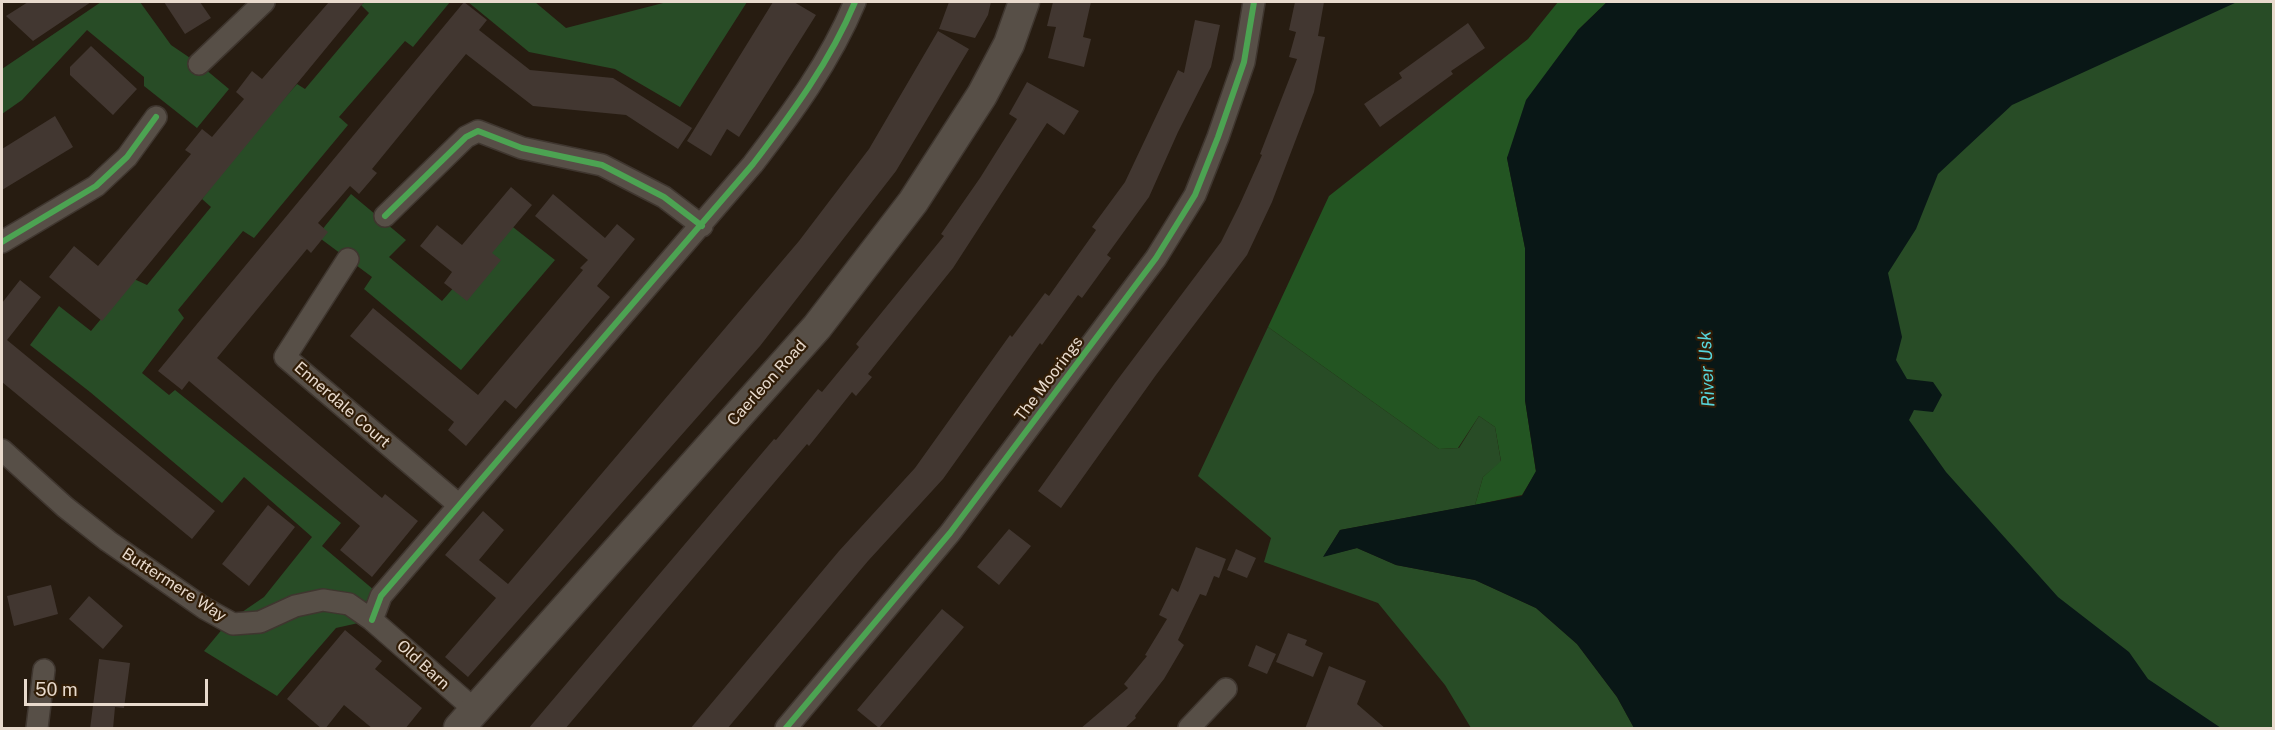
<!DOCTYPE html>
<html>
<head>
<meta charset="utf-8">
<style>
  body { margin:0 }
  #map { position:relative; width:2275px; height:730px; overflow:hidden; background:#271c11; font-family:"Public Sans",sans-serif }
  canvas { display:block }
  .frame { position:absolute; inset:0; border:3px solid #e8dacd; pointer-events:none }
  .scale { position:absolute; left:24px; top:679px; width:184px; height:27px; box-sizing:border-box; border:3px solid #e8dacd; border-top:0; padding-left:8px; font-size:18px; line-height:21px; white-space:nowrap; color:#e8dacd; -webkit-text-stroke:4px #311d07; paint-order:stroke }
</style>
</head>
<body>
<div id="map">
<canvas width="2275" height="730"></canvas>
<div class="frame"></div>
<div class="scale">50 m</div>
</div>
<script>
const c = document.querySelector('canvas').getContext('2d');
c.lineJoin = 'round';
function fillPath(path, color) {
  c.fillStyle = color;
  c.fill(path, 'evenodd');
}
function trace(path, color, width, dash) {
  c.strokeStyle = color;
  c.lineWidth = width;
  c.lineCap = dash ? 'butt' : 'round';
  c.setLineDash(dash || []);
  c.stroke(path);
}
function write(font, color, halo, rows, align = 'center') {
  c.font = font + ' "Public Sans",sans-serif';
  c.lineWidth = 4.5;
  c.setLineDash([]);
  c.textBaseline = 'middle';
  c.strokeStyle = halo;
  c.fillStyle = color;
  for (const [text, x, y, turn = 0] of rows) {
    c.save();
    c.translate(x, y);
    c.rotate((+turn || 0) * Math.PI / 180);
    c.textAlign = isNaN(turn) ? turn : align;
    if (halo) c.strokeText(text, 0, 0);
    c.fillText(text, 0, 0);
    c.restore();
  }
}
const green = new Path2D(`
  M 101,2 L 140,2 L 171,45 L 199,64 L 229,89 L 197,128 L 144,86 L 144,77 L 87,30 L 22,100 L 2,114 L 2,69 Z
  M 365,2 L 450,2 L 413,47 L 405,41 L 339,117 L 348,125 L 254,238 L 243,231 L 178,310 L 184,318 L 142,373 L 169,395 L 175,390 L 341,523 L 322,546 L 381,596 L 372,620 L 336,628 L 277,696 L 204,651 L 229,621 L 264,597 L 312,537 L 244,477 L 222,503 L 90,392 L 30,345 L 59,306 L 91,331 L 134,279 L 147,285 L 211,207 L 202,199 L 248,139 L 297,84 L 305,89 L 369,13 L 361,5 Z
  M 468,2 L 535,2 L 566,28 L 667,2 L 747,2 L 680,107 L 615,69 L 529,52 Z
  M 1962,2 L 2273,2 L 2273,728 L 2048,728 L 1775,301 Z
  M 351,194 L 406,240 L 389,257 L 442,301 L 509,224 L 555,260 L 461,370 L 364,289 L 372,277 L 317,236 Z
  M 1268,327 L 1439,449 L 1459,448 L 1479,416 L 1495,427 L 1501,462 L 1483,477 L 1475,505 L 1340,530 L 1324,556 L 1357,548 L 1396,565 L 1475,580 L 1536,608 L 1577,644 L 1617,697 L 1634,728 L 1471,728 L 1445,685 L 1378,603 L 1264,562 L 1271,538 L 1198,476 Z`);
const forest = new Path2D(`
  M 1558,2 L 1607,2 L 1578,30 L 1507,158 L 1525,248 L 1525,400 L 1536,472 L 1522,495 L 1475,505 L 1483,477 L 1501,461 L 1495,427 L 1479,416 L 1458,448 L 1439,449 L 1268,327 L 1329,196 L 1528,39 Z`);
const water = new Path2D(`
  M 1607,2 L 2237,2 L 2012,105 L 1938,174 L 1916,229 L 1888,273 L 1902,337 L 1896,360 L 1907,379 L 1933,382 L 1942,395 L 1933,412 L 1914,410 L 1909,420 L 1946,472 L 2058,597 L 2129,652 L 2148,679 L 2221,728 L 1634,728 L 1617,697 L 1577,644 L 1536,608 L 1475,580 L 1396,565 L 1357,548 L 1323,557 L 1340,530 L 1522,496 L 1536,471 L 1525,400 L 1525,248 L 1507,158 L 1526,100 L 1578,30 Z`);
const building = new Path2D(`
  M 28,2 L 91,2 L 33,41 L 6,16 Z
  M 164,2 L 200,2 L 211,18 L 185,34 Z
  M 329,2 L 364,2 L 102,321 L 49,277 L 74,246 L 98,266 L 191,154 L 185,150 L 202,129 L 212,137 L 244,99 L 236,92 L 252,71 L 262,79 Z
  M 464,2 L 487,20 L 479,30 L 530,70 L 613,78 L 692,128 L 678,149 L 626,115 L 533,106 L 466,54 L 372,169 L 377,173 L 359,194 L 350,186 L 318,223 L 328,232 L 311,253 L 307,249 L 217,358 L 382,498 L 385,494 L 418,521 L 372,577 L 340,550 L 360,526 L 189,381 L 182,390 L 158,371 Z
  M 773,2 L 794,2 L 816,15 L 739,137 L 727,129 L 711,156 L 687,141 Z
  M 949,2 L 991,2 L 988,15 L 975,38 L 939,29 Z
  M 1053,2 L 1091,2 L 1083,37 L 1091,39 L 1084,67 L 1048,58 L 1056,27 L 1047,26 Z
  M 1295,2 L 1324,2 L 1318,36 L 1325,37 L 1314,92 L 1272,202 L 1247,255 L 1156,375 L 1061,508 L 1038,491 L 1115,383 L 1221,242 L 1239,206 L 1262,155 L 1260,154 L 1297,59 L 1289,57 L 1296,32 L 1289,30 Z
  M 1195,20 L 1220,25 L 1211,67 L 1178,132 L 1149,197 L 1107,255 L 1111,258 L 1082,298 L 1078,295 L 1042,345 L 1040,343 L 943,479 L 868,561 L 727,729 L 690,729 L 839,551 L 915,468 L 1010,335 L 1012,337 L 1045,293 L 1049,296 L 1096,230 L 1092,227 L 1125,182 L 1178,70 L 1184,73 Z
  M 1468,23 L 1485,48 L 1451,71 L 1453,74 L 1380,127 L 1364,104 L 1402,78 L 1399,73 Z
  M 938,31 L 969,49 L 896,171 L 760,346 L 468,677 L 445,657 L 496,598 L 445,555 L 483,511 L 504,530 L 479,560 L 508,584 L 799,241 L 869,149 Z
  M 91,46 L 137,89 L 113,115 L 70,75 L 70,67 Z
  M 1027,82 L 1079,111 L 1064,135 L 1047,123 L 953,268 L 868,374 L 872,377 L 856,396 L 852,392 L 809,446 L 807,444 L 565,729 L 528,729 L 774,439 L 776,440 L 818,389 L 822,392 L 859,347 L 856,344 L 944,236 L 941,234 L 980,178 L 1017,119 L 1009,114 Z
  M 55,116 L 73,147 L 2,190 L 2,149 Z
  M 511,187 L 532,205 L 492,253 L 501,260 L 467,301 L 444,283 L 452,272 L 420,246 L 437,225 L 462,245 Z
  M 553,194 L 605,238 L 617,224 L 635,239 L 597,286 L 610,297 L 516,409 L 505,400 L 466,446 L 448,430 L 454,422 L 350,336 L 373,308 L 478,395 L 583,270 L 580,268 L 588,260 L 535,216 Z
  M 20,280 L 41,297 L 7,340 L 215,511 L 192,539 L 2,382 L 2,303 Z
  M 268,505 L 295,527 L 249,586 L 222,564 Z
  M 1009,529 L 1031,546 L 999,585 L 977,567 Z
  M 1196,547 L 1226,559 L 1219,578 L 1214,576 L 1206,596 L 1200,594 L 1178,640 L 1184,645 L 1164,679 L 1135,716 L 1136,718 L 1124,729 L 1080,729 L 1128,688 L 1124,684 L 1147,656 L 1145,655 L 1167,619 L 1159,615 L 1172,588 L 1178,592 Z
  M 1236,549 L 1256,558 L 1247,578 L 1227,570 Z
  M 51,585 L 58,614 L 14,626 L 7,596 Z
  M 89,596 L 123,626 L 103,649 L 69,619 Z
  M 942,609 L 964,627 L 879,728 L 857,710 Z
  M 345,630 L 382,661 L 375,669 L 422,708 L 405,729 L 373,729 L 344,705 L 325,729 L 322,729 L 287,699 Z
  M 1288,633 L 1307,640 L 1305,645 L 1323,653 L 1313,677 L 1276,662 Z
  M 1256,645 L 1276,654 L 1267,674 L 1248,666 Z
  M 99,659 L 130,663 L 124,708 L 115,707 L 113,729 L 90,729 Z
  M 1329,666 L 1366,681 L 1357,704 L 1386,729 L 1305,729 Z`);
const street = new Path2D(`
  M 199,64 L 264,2
  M 385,216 L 466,137 L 478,131 L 522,148 L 602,165 L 664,197 L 702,226
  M 2,242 L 96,186 L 127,157 L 156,117
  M 348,259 L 285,357 L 459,505
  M 2,450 L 65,507 L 108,541 L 204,608 L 233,624 L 260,622 L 295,606 L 323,600 L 349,604 L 372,620 L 475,710
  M 372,620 L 381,596 L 753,164 C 792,113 830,62 855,2
  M 37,728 L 44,670
  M 786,728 L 950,533 L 1156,258 L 1195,195 L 1218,137 L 1244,62 L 1254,2
  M 1189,728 L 1226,689`);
const secondary = new Path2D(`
  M 459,728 L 817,327 L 913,202 L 982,95 L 1009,44 L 1024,2`);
const cycleway = new Path2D(`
  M 385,216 L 466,137 L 478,131 L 522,148 L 602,165 L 664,197 L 702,226
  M 2,242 L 96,186 L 127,157 L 156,117
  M 372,620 L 381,596 L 753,164 C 792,113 830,62 855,2
  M 786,728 L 950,533 L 1156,258 L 1195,195 L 1218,137 L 1244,62 L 1254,2`);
const streetNames = [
  ["The Moorings",1049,379,-53],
  ["Caerleon Road",767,383,-48],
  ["Ennerdale Court",342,405,41],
  ["Buttermere Way",174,585,33],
  ["Old Barn",423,665,42]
];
const waterNames = [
  ["River Usk",1707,369,-93]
];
fillPath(green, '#284c26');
fillPath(forest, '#235522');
fillPath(water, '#091716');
fillPath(building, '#423731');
trace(street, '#3f362f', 24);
trace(secondary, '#3f362f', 33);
trace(street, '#574f47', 21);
trace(secondary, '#574f47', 30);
trace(cycleway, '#4ca352', 6);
write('16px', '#e8dacd', '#311d07', streetNames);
write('italic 18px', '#57d5db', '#311d07', waterNames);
</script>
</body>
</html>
